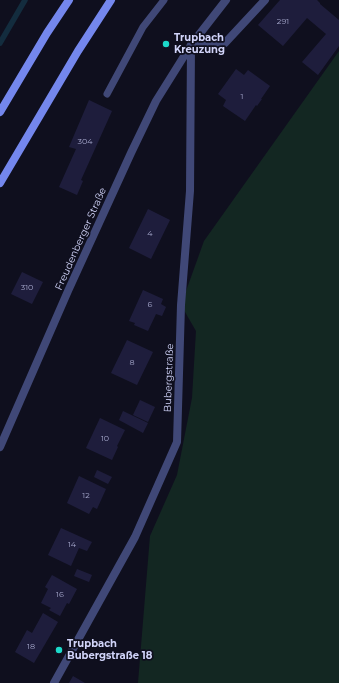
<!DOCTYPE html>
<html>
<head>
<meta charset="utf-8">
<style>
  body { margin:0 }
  canvas { display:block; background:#0f0f1e }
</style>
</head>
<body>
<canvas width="339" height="683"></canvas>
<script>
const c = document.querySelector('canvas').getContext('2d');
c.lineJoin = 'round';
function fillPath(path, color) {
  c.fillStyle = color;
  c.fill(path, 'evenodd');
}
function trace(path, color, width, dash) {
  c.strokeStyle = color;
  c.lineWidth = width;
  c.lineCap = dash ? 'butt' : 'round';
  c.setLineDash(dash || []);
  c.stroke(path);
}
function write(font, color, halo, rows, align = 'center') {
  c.font = font + ' Montserrat,sans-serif';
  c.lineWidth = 3.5;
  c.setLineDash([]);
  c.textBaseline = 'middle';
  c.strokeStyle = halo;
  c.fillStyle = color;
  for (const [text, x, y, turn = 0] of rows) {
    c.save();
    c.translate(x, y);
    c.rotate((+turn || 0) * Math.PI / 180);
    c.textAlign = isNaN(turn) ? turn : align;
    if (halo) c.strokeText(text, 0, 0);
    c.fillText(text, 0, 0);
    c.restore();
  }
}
const green = new Path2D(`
  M 339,51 L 339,683 L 138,683 L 150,536 L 177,475 L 192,398 L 196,331 L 181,305 L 204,241 Z`);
const stream = new Path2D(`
  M 0,43 L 25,0`);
const building = new Path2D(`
  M 280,0 L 317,0 L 320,3 L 320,4 L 339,20 L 339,46 L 318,75 L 302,62 L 326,34 L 307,18 L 283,46 L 258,25 Z
  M 236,69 L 244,75 L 248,70 L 270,86 L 261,99 L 262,99 L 257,106 L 256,105 L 245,121 L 223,106 L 226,100 L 218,94 Z
  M 89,100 L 112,111 L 81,180 L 83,181 L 77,195 L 59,187 L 76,149 L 69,147 Z
  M 148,209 L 170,220 L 151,259 L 129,248 Z
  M 22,272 L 43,282 L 32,304 L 11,294 Z
  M 143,290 L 163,299 L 161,304 L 166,307 L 162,316 L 156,314 L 148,331 L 134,325 L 135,323 L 129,321 Z
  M 127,340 L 153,352 L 137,385 L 111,373 Z
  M 140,400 L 155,407 L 148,422 L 133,415 Z
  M 123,411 L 148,423 L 143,433 L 119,420 Z
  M 100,418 L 125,430 L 117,446 L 118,447 L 112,460 L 86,448 Z
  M 97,470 L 112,477 L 108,484 L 94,477 Z
  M 79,476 L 106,489 L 97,509 L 93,507 L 89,514 L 67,503 Z
  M 61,528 L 92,542 L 87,551 L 79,548 L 71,566 L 48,555 Z
  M 77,569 L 92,575 L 89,582 L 74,576 Z
  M 52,575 L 77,589 L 69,604 L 67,603 L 60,616 L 49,610 L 51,608 L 41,603 L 48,589 L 45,587 Z
  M 43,613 L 58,622 L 34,663 L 15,652 L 27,630 L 32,633 Z
  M 73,676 L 85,683 L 69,683 Z`);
const lane = new Path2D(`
  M 107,94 L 143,27 L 164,0`);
const street = new Path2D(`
  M 191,45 L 225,43 L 265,0
  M 0,447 L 68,291 L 131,153 L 156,101 L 191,45 L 226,0
  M 54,683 L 135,537 L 177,442 L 181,305 L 190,191 L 191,45`);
const secondary = new Path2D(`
  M 0,112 L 47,33 L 69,0
  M 0,183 L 78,51 L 111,0`);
const markers = [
  [166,44,4,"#1cdaca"],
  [59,650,4,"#1cdaca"]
];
const numberNames = [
  ["291",283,22],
  ["1",242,97],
  ["304",85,142],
  ["4",150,234],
  ["310",27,288],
  ["6",150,305],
  ["8",132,363],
  ["10",105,439],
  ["12",86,496],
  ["14",72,545],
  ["16",60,595],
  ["18",31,647]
];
const poiNames = [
  ["Trupbach",174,38],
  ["Kreuzung",174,50],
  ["Trupbach",67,644],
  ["Bubergstraße 18",67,656]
];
const streetNames = [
  ["Freudenberger Straße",81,239,-66],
  ["Bubergstraße",169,378,-88]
];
fillPath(green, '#132722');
trace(stream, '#132c3e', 5.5);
fillPath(building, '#1e1d3c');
trace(lane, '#404877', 7);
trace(street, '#404877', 8);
trace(secondary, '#7487ed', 8);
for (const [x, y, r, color] of markers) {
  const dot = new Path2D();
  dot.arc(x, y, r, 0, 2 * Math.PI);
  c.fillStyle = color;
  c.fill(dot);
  trace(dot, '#0f0f1e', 1.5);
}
write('8px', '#a4a6ca', null, numberNames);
write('bold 10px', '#d1d4f9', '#0f0f1e', poiNames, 'left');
write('10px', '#d1d4f9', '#0f0f1e', streetNames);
</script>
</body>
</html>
